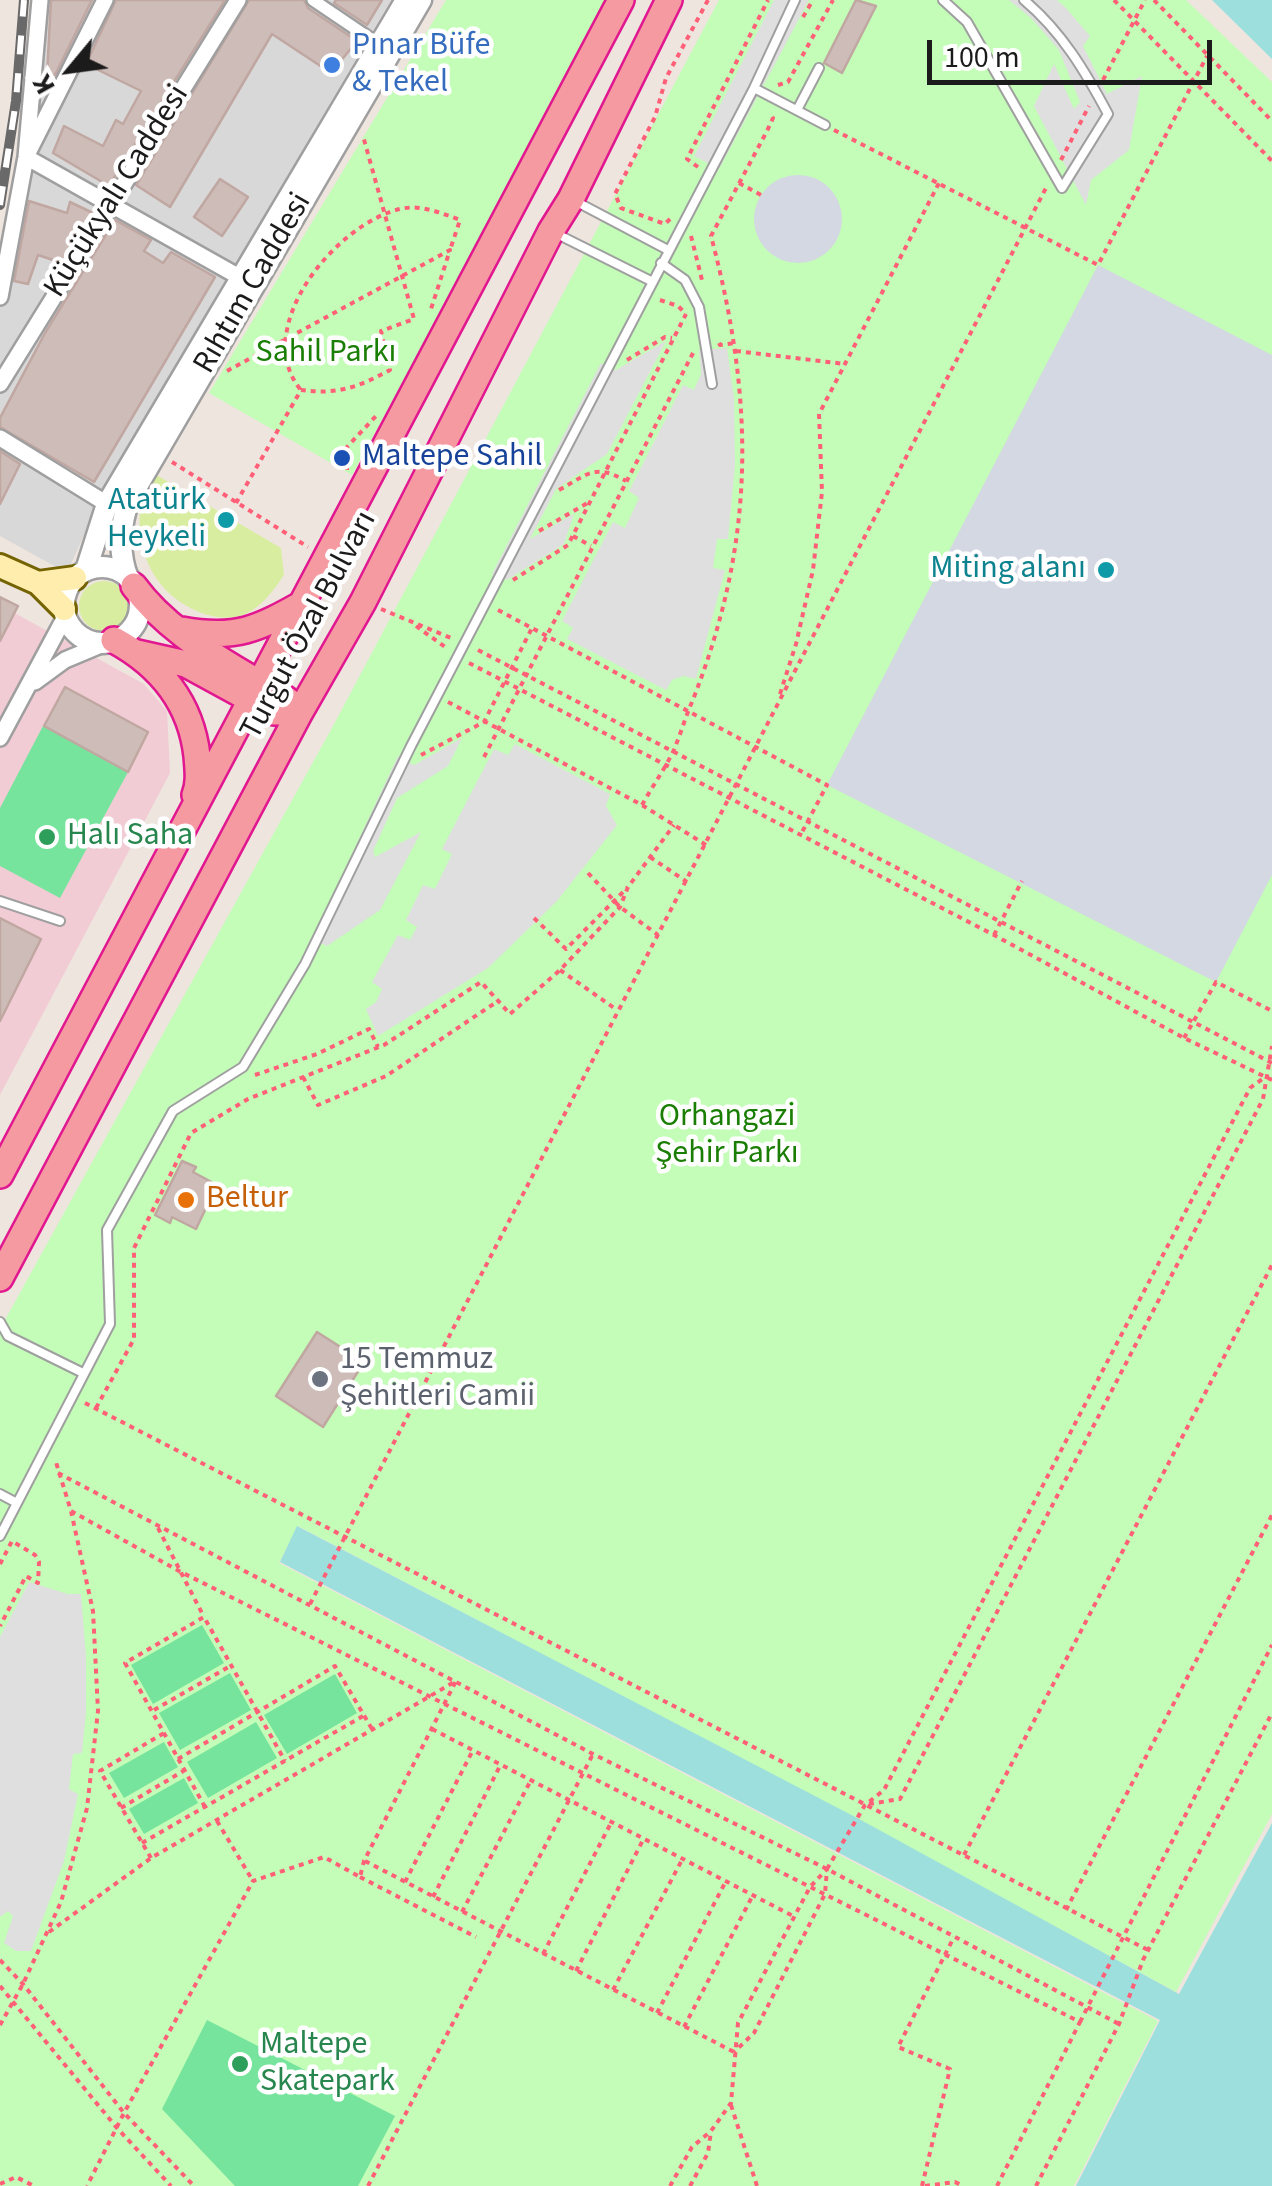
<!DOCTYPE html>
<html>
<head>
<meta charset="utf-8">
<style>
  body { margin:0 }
  #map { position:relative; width:1272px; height:2186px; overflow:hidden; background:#eee5df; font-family:"Source Sans 3",sans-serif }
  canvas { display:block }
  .north { position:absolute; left:20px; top:20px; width:100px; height:100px; -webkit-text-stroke:8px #fff; paint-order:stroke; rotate:241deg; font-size:28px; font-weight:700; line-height:40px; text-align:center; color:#1b1b1b }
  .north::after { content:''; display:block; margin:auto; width:35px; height:45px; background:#1b1b1b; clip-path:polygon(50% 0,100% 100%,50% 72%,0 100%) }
  .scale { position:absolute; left:927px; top:40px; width:285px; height:45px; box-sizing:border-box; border:5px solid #1b1b1b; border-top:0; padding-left:12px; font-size:30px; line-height:35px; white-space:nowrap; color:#1b1b1b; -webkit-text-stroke:8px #fff; paint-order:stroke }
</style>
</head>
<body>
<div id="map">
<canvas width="1272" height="2186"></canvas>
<div class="north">K</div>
<div class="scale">100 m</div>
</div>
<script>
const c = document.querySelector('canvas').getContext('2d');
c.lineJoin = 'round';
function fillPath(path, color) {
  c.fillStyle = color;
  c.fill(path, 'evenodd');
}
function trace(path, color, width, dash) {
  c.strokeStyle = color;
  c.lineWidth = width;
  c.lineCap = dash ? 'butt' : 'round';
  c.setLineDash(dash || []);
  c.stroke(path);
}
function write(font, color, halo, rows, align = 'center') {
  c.font = font + ' "Source Sans 3",sans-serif';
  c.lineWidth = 9;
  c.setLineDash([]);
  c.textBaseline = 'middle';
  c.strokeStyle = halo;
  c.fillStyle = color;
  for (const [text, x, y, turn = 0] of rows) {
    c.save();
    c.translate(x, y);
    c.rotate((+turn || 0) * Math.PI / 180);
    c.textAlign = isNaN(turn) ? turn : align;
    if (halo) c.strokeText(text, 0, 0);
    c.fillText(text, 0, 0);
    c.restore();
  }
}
const residential = new Path2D(`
  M 47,0 L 391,0 L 112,473 L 67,573 L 0,536 L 0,288 Z`);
const commercial = new Path2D(`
  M 0,605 L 144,684 L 167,711 L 170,773 L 0,1095 Z`);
const grass = new Path2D(`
  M 153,473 L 281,548 L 284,575 C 273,591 263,606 245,614 C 231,620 213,618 199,612 C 157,595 136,555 140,511 C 141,498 148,485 153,473 Z
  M79 606a25 25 0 1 1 50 0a25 25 0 1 1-50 0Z`);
const park = new Path2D(`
  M 446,0 L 610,0 L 352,475 L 209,393 Z
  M 719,0 L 1186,0 L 1272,82 L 1272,1814 L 1176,1992 L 858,1820 L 298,1526 L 279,1563 L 1158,2021 L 1074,2186 L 0,2186 L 0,1329 L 333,726 Z`);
const pitch = new Path2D(`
  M 43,726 L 128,772 L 60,898 L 0,866 L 0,808 Z
  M 202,1625 L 224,1663 L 153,1704 L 131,1665 Z
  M 230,1673 L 251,1710 L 180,1750 L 159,1713 Z
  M 335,1674 L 357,1713 L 287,1754 L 264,1715 Z
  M 256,1722 L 277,1758 L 208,1798 L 187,1762 Z
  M 164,1742 L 178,1767 L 124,1798 L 109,1773 Z
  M 184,1778 L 198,1803 L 144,1834 L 129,1809 Z
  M 207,2020 L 395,2116 L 358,2186 L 235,2186 L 162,2109 Z`);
const parking = new Path2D(`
  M 774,0 L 809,0 L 719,169 L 694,156 Z
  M 1009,0 L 1057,0 L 1066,8 L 1090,36 L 1083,46 L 1107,94 L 1142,76 L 1129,150 L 1091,180 L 1086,205 L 1034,106 L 1054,64 L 1074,109 L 1080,102 L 1059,50 L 1031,18 Z
  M 666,341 L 607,454 L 556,489 L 530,539 L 574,514 L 564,544 L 507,580 L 492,574 L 601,363 L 616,370 Z
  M 727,348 L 734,398 L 735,465 L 728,539 L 717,539 L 713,568 L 725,570 L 696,679 L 683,676 L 672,680 L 666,690 L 567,639 L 573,628 L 562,621 L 613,522 L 625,528 L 639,498 L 629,491 L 683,385 L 694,390 L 701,374 L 699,350 Z
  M 462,738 L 448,766 L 397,798 L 373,851 L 375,857 L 421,832 L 380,910 L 327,946 L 312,939 L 398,756 L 414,765 Z
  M 515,744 L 610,794 L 606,806 L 617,825 L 557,901 L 488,968 L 378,1036 L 366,1009 L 376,1002 L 382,989 L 372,982 L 398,935 L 410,940 L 417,927 L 406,920 L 423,885 L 435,889 L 452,854 L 442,849 L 494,749 L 508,755 Z
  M 29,1582 L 68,1594 L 81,1594 L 86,1657 L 86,1713 L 82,1753 L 73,1754 L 69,1789 L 78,1794 L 64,1861 L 31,1951 L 16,1951 L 4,1943 L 13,1916 L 8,1911 L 0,1917 L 0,1637 Z`);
const plaza = new Path2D(`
  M754 219a44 44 0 1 1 88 0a44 44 0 1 1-88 0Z
  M 1098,265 L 1272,355 L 1272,875 L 1216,982 L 827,785 Z`);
const water = new Path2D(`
  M 1212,0 L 1272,0 L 1272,59 Z
  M 297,1526 L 859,1819 L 1179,1994 L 1272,1823 L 1272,2186 L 1076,2186 L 1160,2020 L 280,1562 Z`);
const building = new Path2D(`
  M 51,0 L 92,0 L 55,75 L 47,75 Z
  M 116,0 L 225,0 L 109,186 L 53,153 L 64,126 L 103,146 L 116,120 L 123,124 L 141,91 L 86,64 Z
  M 249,0 L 304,0 L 308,8 L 357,41 L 331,73 L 272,34 L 170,207 L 136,185 Z
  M 336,0 L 382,0 L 367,25 L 334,3 Z
  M 856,0 L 876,6 L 842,73 L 824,63 Z
  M 220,179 L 248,197 L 222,236 L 194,217 Z
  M 29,201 L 67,213 L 70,202 L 93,213 L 62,263 L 38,255 L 28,284 L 14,281 Z
  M 115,220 L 151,240 L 144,251 L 163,263 L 171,252 L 215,277 L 94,482 L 0,427 L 0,418 L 45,333 Z
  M 0,451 L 20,464 L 0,504 Z
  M 0,597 L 18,606 L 0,641 Z
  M 65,687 L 148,732 L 128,772 L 44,726 Z
  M 0,918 L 41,939 L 0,1021 Z
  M 182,1161 L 196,1167 L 193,1172 L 217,1185 L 196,1229 L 172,1217 L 170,1223 L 155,1215 Z
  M 317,1332 L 364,1362 L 323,1427 L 276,1396 Z`);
const path = new Path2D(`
  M 1114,0 L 1272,161
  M 1154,0 L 1272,121
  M 803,17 L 813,0
  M 1103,80 L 1145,0
  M 778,85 L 788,82 L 833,0
  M 834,130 L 1098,265 L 1207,56
  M 1061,160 L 1089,106
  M 698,167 L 687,159 L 768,0
  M 739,183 L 761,195
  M 670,219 L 665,224 L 621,208 L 615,194 L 655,117 L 666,78 L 708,0
  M 691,236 L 702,280
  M 660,300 L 678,306 L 686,314
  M 719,343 L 720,345 L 734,343
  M 736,351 L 845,364
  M 627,360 L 665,337 L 672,338
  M 227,371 L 450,250 L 431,309
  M 300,389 C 251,327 336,224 400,209 C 421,204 441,213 460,220 L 450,250
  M 172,462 L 308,547
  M 347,470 L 347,447 L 376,416
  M 559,490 C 588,474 595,463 626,481
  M 236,503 L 301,390 C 337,395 359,387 390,370 L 381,331 L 414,319 L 363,136
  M 539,531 L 591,501
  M 573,536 L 591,546
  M 513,580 L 568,545 L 686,314
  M 381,609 L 451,638
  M 498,610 L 827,785 L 800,836
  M 416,626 L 448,649
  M 478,650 L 1272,1063
  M 469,663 L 994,935 L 1184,1038 L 1272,1080
  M 780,694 L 796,644 L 813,570 L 822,492 L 819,414 L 939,183
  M 448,702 L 642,805 L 706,845
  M 421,755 L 484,722 L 532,628
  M 484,757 L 693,353
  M 642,805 C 652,787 664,770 673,752 C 680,736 685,718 692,702 C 756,541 755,402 711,236 L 767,131 L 773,118 L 770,113
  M 650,857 L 687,882
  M 588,873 L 620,907 L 658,935
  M 534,918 L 566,949 L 628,887
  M 994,935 L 1022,881
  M 560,970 L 617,1010
  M 1184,1038 L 1216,982 L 1272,1011
  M 255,1075 L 317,1054 L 369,1029 L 378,1047
  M 303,1077 L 318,1105 L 386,1076 L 498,1001
  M 85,1403 L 1148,1950
  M 96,1408 L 134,1339 L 134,1248 L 191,1133 L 248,1099 L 384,1045 L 481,982 L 510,1014 L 560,970 L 620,907 L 628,887 L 674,825
  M 58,1473 L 593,1754 L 827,1869 L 1119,2024
  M 71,1511 L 179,1571 L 1080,2022 L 997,2186
  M 158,1528 L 204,1617
  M 0,1564 L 12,1541 L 35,1555 L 39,1562 L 38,1583 L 26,1576 L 0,1626
  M 310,1604 L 1047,186
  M 154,1710 L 232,1665
  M 432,1729 L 795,1917
  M 178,1759 L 335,1666 L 372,1729
  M 869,1804 L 900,1799 L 1263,1099 L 1272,1046
  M 205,1807 L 125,1663 L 204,1617 L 285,1761
  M 121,1808 L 185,1770
  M 217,1821 L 253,1881
  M 142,1843 L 363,1716
  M 964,1855 L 1272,1265
  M 151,1858 L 100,1771 L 164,1733
  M 365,1861 L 734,2052
  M 827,1869 L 865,1805 L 884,1790 L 1250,1088 L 1265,1077
  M 360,1877 L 476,1937
  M 405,1882 L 473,1750
  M 433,1897 L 501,1764
  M 1066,1910 L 1272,1515
  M 462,1912 L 531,1780
  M 49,1932 L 151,1858 L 456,1681 L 364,1861 L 360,1877 L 324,1857 L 253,1881 L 124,2113 L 87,2186
  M 543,1954 L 612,1821
  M 0,1960 L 23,1984 L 124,2113 L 194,2186
  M 576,1971 L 644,1838
  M 0,1986 L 117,2128 L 171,2186
  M 613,1990 L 683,1858
  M 657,2013 L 726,1881
  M 1080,2022 L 1272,1645
  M 0,2025 L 23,1984 L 61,1902 L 87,1808 L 98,1711 L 93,1611 L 71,1511 L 55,1459
  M 684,2027 L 753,1895
  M 731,2105 L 757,2186
  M 0,2184 L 16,2177 L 34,2186
  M 368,2186 L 593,1754
  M 670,2186 L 692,2147 L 711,2131 L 731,2103 L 738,2023 L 810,1887 L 827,1869 L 825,1894 L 754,2033 L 734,2052
  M 690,2186 L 708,2153 L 711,2131
  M 922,2186 L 950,2069 L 898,2047 L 954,1937
  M 925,2186 L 955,2182 L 963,2186
  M 1036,2186 L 1119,2024 L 1143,1960 L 1272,1713`);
const service = new Path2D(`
  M 943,0 L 967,22 L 1062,188 L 1108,114 C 1085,71 1062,32 1024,0
  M 754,88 L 825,125
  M 797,110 L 819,68
  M 575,201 L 668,250
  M 555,233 L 651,281
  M 661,263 L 685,280 L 699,307 L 712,384
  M 0,901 L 60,921
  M 0,1322 L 8,1336 L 83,1373
  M 0,1494 L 17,1503
  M 0,1536 L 110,1324 L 107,1230 L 173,1111 L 243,1067 L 305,964 L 411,746 L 754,88 L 795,0`);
const pedestrian = new Path2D(`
  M 313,0 L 378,44`);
const minor = new Path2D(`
  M 105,0 L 26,157 L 250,283
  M 0,297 L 26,157 L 40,0
  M 0,384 L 238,0
  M 0,438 L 107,504
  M 35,682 L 65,660 L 108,642
  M 0,738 L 66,615`);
const tertiary = new Path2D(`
  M64 605a38 38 0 1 1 76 0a38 38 0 1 1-76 0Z
  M 86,570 L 107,504 L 406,0
  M 128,578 C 118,554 120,524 129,500 L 421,0`);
const secondary = new Path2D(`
  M 0,566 L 38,583
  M 64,609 L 38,583 L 75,578`);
const trunk = new Path2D(`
  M 134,586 C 161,623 203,650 242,673 C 263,686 284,694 300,712
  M 182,630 C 236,640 258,629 304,603
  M 114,640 C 160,665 191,703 197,756 C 198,770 200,782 195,795
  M 137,653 L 186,664 L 274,712 L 300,712
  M 0,1175 L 621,0
  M 0,1278 L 300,712 L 363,602 L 551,231 L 571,199 L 669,0`);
const rail = new Path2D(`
  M 0,205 L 16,101 L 24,0`);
const markers = [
  [332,65,10,"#3f7fe0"],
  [342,458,10,"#1a4fb4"],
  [226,520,10,"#0f9aa8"],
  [1106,570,10,"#0f9aa8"],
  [47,837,10,"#2e9e5b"],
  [186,1200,10,"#e8710a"],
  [320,1379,10,"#6b7280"],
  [240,2064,10,"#2e9e5b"]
];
const shopNames = [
  ["Pınar Büfe",352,47],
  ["& Tekel",352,84]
];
const streetNames = [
  ["Küçükyalı Caddesi",118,192,-58],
  ["Rıhtım Caddesi",254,284,-60],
  ["Turgut Özal Bulvarı",310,626,-62]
];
const parkNames = [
  ["Sahil Parkı",326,354],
  ["Orhangazi",727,1118],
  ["Şehir Parkı",727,1155]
];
const transitNames = [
  ["Maltepe Sahil",362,458]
];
const cultureNames = [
  ["Atatürk",206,502],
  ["Heykeli",206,539],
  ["Miting alanı",1086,570]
];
const leisureNames = [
  ["Halı Saha",67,837],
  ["Maltepe",260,2046],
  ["Skatepark",260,2083]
];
const foodNames = [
  ["Beltur",206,1200]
];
const worshipNames = [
  ["15 Temmuz",340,1361],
  ["Şehitleri Camii",340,1398]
];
fillPath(residential, '#d9d8d8');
fillPath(commercial, '#f1ccd4');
fillPath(grass, '#d9eda0');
fillPath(park, '#c3fdb7');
fillPath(pitch, '#76e49d');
fillPath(parking, '#dfdfdf');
fillPath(plaza, '#d4d8e3');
fillPath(water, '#9cdfdd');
fillPath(building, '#cdbcb8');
trace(building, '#c0a7a1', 2.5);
trace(service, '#9f9f9f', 12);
trace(pedestrian, '#9f9f9f', 16);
trace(minor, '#9f9f9f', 20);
trace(tertiary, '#9f9f9f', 25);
trace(secondary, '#746300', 28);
trace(trunk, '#e11790', 30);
trace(path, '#ff5f77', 4, [5, 5]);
trace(service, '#fff', 8);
trace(pedestrian, '#fff', 11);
trace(minor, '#fff', 15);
trace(tertiary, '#fff', 20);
trace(secondary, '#feedad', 22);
trace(trunk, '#f69aa2', 25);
trace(rail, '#696969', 10);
trace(rail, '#fff', 6, [19]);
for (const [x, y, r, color] of markers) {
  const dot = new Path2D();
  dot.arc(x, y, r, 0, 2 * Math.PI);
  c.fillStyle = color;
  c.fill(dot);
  trace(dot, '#fff', 4);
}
write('32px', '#366cbe', '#fff', shopNames, 'left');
write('32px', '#1b1b1b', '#fff', streetNames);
write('32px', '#197e03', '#fff', parkNames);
write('32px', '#164399', '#fff', transitNames, 'left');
write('32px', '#0d838f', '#fff', cultureNames, 'right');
write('32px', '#27864d', '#fff', leisureNames, 'left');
write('32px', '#c56008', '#fff', foodNames, 'left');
write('32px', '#5b616d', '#fff', worshipNames, 'left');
</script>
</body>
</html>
